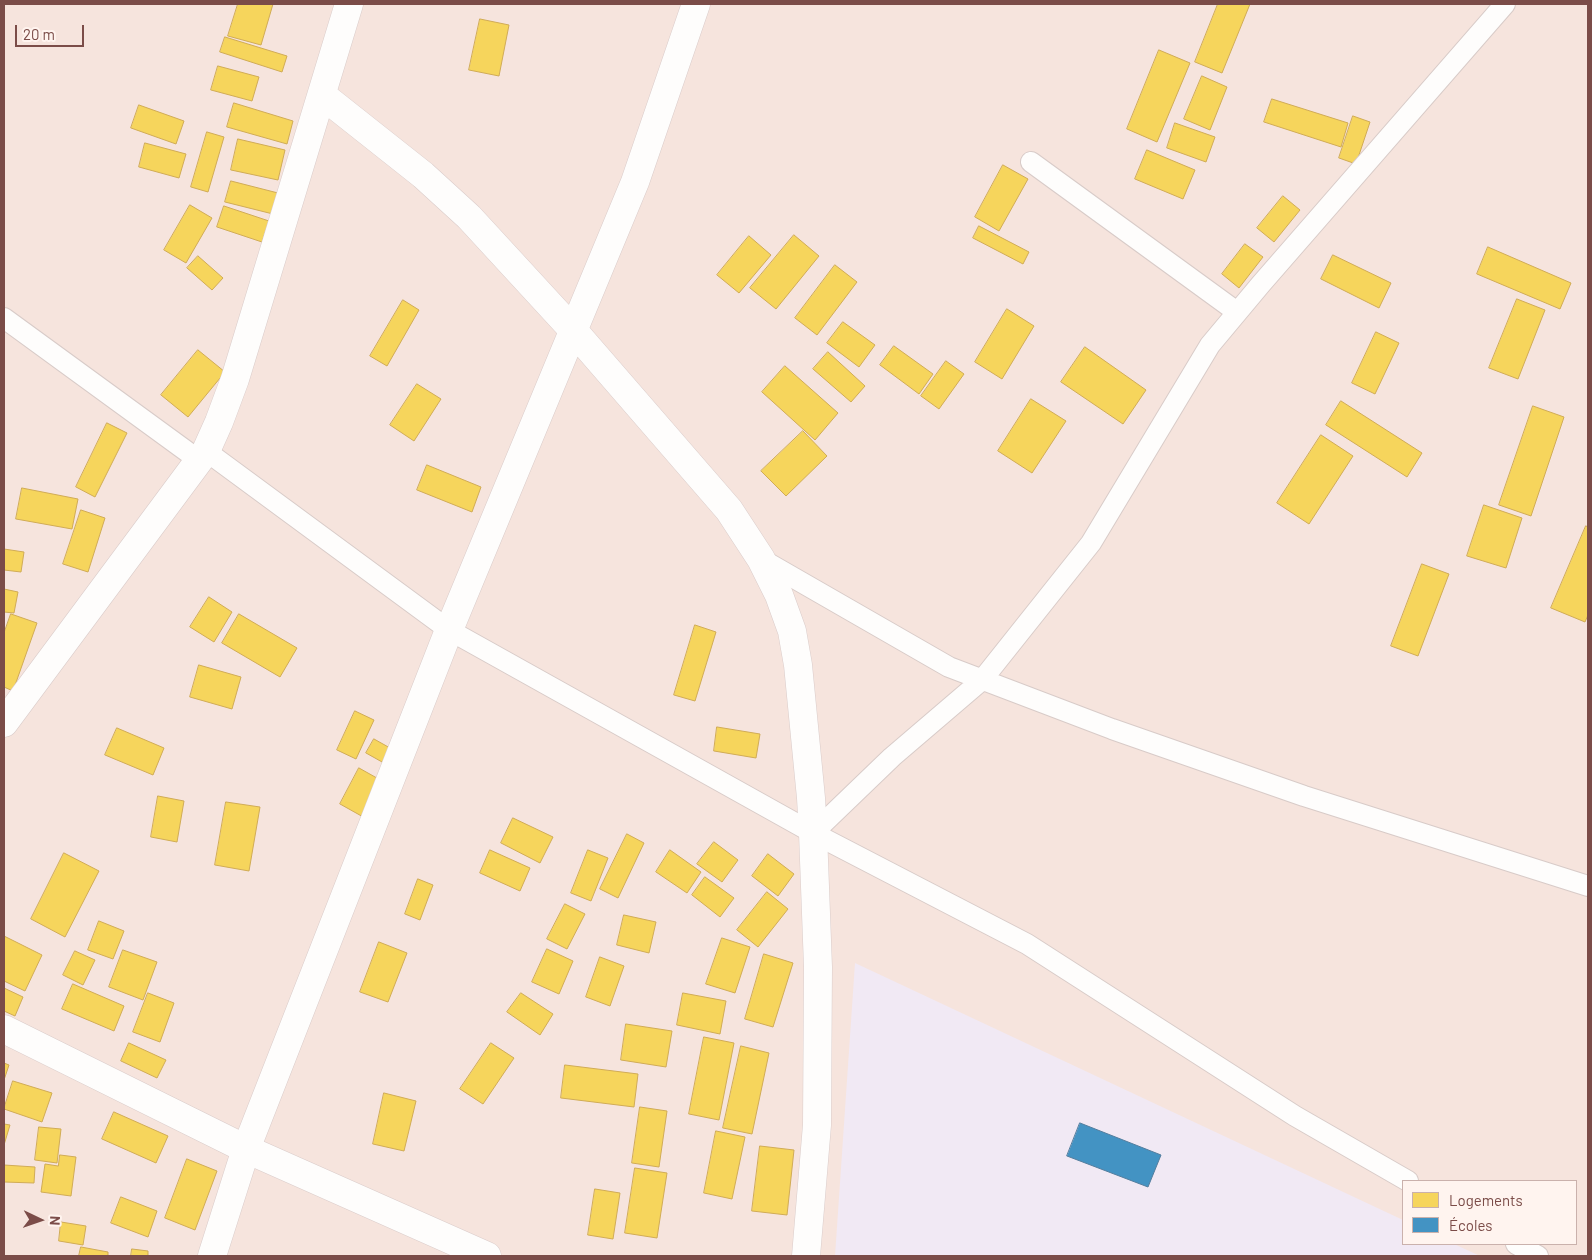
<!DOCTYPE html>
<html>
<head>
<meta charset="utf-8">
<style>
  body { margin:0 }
  #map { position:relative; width:1592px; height:1260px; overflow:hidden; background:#f9f0ec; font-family:Barlow,sans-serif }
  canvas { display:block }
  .frame { position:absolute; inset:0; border:5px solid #7b4c48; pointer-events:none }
  .legend { position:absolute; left:1402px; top:1180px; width:175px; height:65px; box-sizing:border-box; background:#fff4ef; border:1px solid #cab1ac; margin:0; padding:6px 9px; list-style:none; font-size:15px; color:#7b4c48 }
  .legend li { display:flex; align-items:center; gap:10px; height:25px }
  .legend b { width:25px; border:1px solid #cab1ac }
  .north { position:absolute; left:15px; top:1195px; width:50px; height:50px; -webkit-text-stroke:4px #fff4ef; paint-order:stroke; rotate:93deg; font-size:14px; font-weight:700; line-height:20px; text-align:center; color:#7b4c48 }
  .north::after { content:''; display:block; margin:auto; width:18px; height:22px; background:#7b4c48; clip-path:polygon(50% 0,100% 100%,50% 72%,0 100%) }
  .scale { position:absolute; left:15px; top:25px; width:69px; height:22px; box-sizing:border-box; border:2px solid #7b4c48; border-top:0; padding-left:6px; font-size:15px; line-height:18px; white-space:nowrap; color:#7b4c48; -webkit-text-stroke:4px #fff4ef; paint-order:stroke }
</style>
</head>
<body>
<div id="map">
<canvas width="1592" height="1260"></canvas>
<div class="frame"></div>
<ul class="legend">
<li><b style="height:14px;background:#f6d55c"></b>Logements</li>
<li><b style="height:14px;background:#4393c3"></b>Écoles</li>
</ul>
<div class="north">N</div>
<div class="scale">20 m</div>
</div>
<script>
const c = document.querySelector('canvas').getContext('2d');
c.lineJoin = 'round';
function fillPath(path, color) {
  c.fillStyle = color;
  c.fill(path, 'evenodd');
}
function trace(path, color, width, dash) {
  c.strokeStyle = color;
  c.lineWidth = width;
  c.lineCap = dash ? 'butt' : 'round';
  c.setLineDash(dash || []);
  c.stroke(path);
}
const residential = new Path2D(`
  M 4,4 L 1588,4 L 1588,1256 L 4,1256 ZM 1403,1181 L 1576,1181 L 1576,1244 L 1403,1244 Z`);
const education = new Path2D(`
  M 855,963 L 1403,1220 L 1403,1244 L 1454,1244 L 1480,1256 L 835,1256 Z`);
const homes = new Path2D(`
  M 238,4 L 273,4 L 261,45 L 228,36 Z
  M 1218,4 L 1250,4 L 1222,73 L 1195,62 Z
  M 480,19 L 509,25 L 499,76 L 469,70 Z
  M 225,37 L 287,56 L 282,72 L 220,52 Z
  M 1159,50 L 1190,63 L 1157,142 L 1127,129 Z
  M 218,66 L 259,77 L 252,101 L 211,90 Z
  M 1202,76 L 1227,87 L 1210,130 L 1184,119 Z
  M 1272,99 L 1348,123 L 1341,147 L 1264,122 Z
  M 234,103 L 293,121 L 287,144 L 227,127 Z
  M 139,105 L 184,121 L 176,144 L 131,128 Z
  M 1353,116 L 1370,122 L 1356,164 L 1339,158 Z
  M 1175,123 L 1215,137 L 1206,162 L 1167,148 Z
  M 207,132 L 224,137 L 208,192 L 191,187 Z
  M 238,139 L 285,150 L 278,180 L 231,170 Z
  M 145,143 L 186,154 L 179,178 L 139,167 Z
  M 1147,150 L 1195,170 L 1183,199 L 1135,179 Z
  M 1003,165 L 1028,179 L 999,231 L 975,217 Z
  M 231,181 L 278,193 L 273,214 L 225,202 Z
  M 1283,196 L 1300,210 L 1274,242 L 1257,228 Z
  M 190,205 L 212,218 L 186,263 L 164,250 Z
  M 224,206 L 269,221 L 262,242 L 217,227 Z
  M 979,226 L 1029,252 L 1023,264 L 973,238 Z
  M 794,235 L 819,256 L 776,309 L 750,288 Z
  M 749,236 L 771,255 L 739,293 L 717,275 Z
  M 1245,244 L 1263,257 L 1239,288 L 1222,274 Z
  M 1488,247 L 1571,283 L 1560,309 L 1477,274 Z
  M 1333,255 L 1391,283 L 1379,308 L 1321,279 Z
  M 198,256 L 223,278 L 212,290 L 187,268 Z
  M 835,265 L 857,282 L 817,335 L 795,318 Z
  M 1517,299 L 1545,310 L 1518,379 L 1489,368 Z
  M 403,300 L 419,310 L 387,366 L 370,356 Z
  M 1007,309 L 1034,326 L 1002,379 L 975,362 Z
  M 843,322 L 875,345 L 859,367 L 827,343 Z
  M 1376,332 L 1399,343 L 1375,394 L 1352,383 Z
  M 894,346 L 933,374 L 919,394 L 880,365 Z
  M 1085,347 L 1146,390 L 1123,424 L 1061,382 Z
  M 198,350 L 225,372 L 188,417 L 161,395 Z
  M 828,352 L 865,386 L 851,402 L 813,369 Z
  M 946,361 L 964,374 L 939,409 L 921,396 Z
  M 785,366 L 838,413 L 815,440 L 762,392 Z
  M 417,384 L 441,399 L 414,441 L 390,425 Z
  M 1031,399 L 1066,421 L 1032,473 L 998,451 Z
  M 1341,401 L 1422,453 L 1407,477 L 1326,425 Z
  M 1533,406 L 1564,417 L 1531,516 L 1499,505 Z
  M 107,423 L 127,433 L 95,497 L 76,487 Z
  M 803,431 L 827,456 L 786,496 L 761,471 Z
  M 1321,435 L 1353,456 L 1309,524 L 1277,503 Z
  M 427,465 L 481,487 L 472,512 L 417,490 Z
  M 22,488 L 78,499 L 72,529 L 16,519 Z
  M 1484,505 L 1522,518 L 1506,568 L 1467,556 Z
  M 81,510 L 105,518 L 88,572 L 63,564 Z
  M 1586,526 L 1588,527 L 1588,615 L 1585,622 L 1551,608 Z
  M 4,549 L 24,552 L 21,572 L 4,570 Z
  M 1422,564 L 1449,574 L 1418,656 L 1391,646 Z
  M 4,589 L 18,592 L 14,613 L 4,612 Z
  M 209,597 L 232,612 L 214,642 L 190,627 Z
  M 11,614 L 37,623 L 13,691 L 4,687 L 4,633 Z
  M 239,614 L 297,648 L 280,677 L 222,643 Z
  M 695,625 L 716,632 L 695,701 L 674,695 Z
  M 199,665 L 241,677 L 232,709 L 190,697 Z
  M 355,711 L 374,720 L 356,759 L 337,750 Z
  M 717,727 L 760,734 L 756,758 L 714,751 Z
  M 117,728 L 164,748 L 153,775 L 105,755 Z
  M 374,739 L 399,753 L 391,767 L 366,753 Z
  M 359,768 L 384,782 L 365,818 L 340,804 Z
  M 158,796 L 184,801 L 177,842 L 151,837 Z
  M 226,802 L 260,807 L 249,871 L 215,865 Z
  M 513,818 L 553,837 L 540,863 L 501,843 Z
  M 627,834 L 644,843 L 618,898 L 600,889 Z
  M 714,842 L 738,860 L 722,882 L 697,864 Z
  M 490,850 L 530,868 L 520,891 L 480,873 Z
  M 588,850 L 608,858 L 591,901 L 571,893 Z
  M 670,850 L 701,872 L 687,893 L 656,872 Z
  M 64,853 L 99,871 L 65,937 L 31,919 Z
  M 768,854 L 794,874 L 778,896 L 752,876 Z
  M 705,877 L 734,898 L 720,917 L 692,895 Z
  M 418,879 L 433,885 L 420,920 L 405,914 Z
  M 767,892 L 788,909 L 758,947 L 737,930 Z
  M 565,904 L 585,914 L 567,949 L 547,939 Z
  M 624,915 L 656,922 L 649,953 L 617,945 Z
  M 99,921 L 124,931 L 113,959 L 88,950 Z
  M 4,936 L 42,955 L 25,991 L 4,981 Z
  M 722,938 L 750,947 L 735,993 L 706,984 Z
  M 379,942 L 407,953 L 388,1002 L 360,992 Z
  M 547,949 L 573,961 L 559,994 L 532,982 Z
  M 123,950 L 157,962 L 143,1000 L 109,987 Z
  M 75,951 L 95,960 L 83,985 L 63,975 Z
  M 764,954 L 793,963 L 773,1027 L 745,1019 Z
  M 600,957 L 624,966 L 610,1006 L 586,997 Z
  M 73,984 L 124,1006 L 114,1031 L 62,1009 Z
  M 4,988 L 23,997 L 15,1016 L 4,1011 Z
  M 148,993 L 174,1003 L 160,1042 L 133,1032 Z
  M 521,993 L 553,1014 L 540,1035 L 507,1012 Z
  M 683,993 L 726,1001 L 720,1034 L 677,1025 Z
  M 626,1024 L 672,1031 L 666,1067 L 621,1060 Z
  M 704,1037 L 734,1043 L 719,1120 L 689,1114 Z
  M 129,1043 L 166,1060 L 157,1078 L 121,1061 Z
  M 491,1043 L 514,1058 L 483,1104 L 460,1089 Z
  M 741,1046 L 769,1053 L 752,1134 L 723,1128 Z
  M 4,1063 L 9,1065 L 4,1080 Z
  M 565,1065 L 638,1074 L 634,1107 L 561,1098 Z
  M 13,1081 L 52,1093 L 42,1122 L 4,1109 Z
  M 384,1093 L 416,1101 L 404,1151 L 373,1144 Z
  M 640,1107 L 667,1111 L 659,1167 L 632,1163 Z
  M 114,1112 L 168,1136 L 156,1163 L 102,1139 Z
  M 4,1124 L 10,1125 L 4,1145 Z
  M 39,1127 L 61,1129 L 57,1163 L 35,1160 Z
  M 716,1131 L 745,1137 L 732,1199 L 704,1193 Z
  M 760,1146 L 794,1150 L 787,1215 L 752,1211 Z
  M 60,1155 L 76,1157 L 71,1196 L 41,1192 L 45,1164 L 58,1166 Z
  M 187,1159 L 217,1171 L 195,1230 L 165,1218 Z
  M 4,1165 L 35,1167 L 34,1183 L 4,1182 Z
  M 635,1168 L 667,1173 L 657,1238 L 625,1233 Z
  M 595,1189 L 620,1193 L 613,1239 L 588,1235 Z
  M 121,1197 L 157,1211 L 148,1237 L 111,1223 Z
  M 61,1222 L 86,1226 L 83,1245 L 59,1241 Z
  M 81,1247 L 108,1252 L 108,1256 L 79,1256 Z
  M 132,1249 L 148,1251 L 148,1256 L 131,1256 Z`);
const schools = new Path2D(`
  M 1080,1123 L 1161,1155 L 1148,1187 L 1067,1156 Z`);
const street = new Path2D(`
  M 1031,162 L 1237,312
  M 4,318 L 200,461
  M 206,451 L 449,630 L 813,833 L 1027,944 L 1295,1116 L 1408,1181
  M 761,559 L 949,667 L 1112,729 L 1304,796 L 1588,886
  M 813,833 L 892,757 L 982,680 L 1091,543 L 1210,345 L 1261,284 L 1505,4
  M 1516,1244 L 1538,1256`);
const secondary = new Path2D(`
  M 322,95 L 423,175 L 469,217 L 573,330 L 729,510 L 761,559 L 779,595 L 792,631 L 798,665 L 811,798 L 813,833 L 818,967 L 817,1125 L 806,1256
  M 4,723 L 206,451 L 219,422 L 235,379 L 349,4
  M 4,1029 L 246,1149 L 487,1256
  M 212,1256 L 246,1149 L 449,630 L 635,182 L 696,4`);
fillPath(residential, '#f6e4dd');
fillPath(education, '#f1e9f4');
fillPath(homes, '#f6d55c');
trace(homes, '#d1ac56', 1);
fillPath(schools, '#4393c3');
trace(schools, '#547e9e', 1);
trace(street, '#d8cbc8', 22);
trace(secondary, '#daccca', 29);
trace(street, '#fefdfc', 20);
trace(secondary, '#fefdfc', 28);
</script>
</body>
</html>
